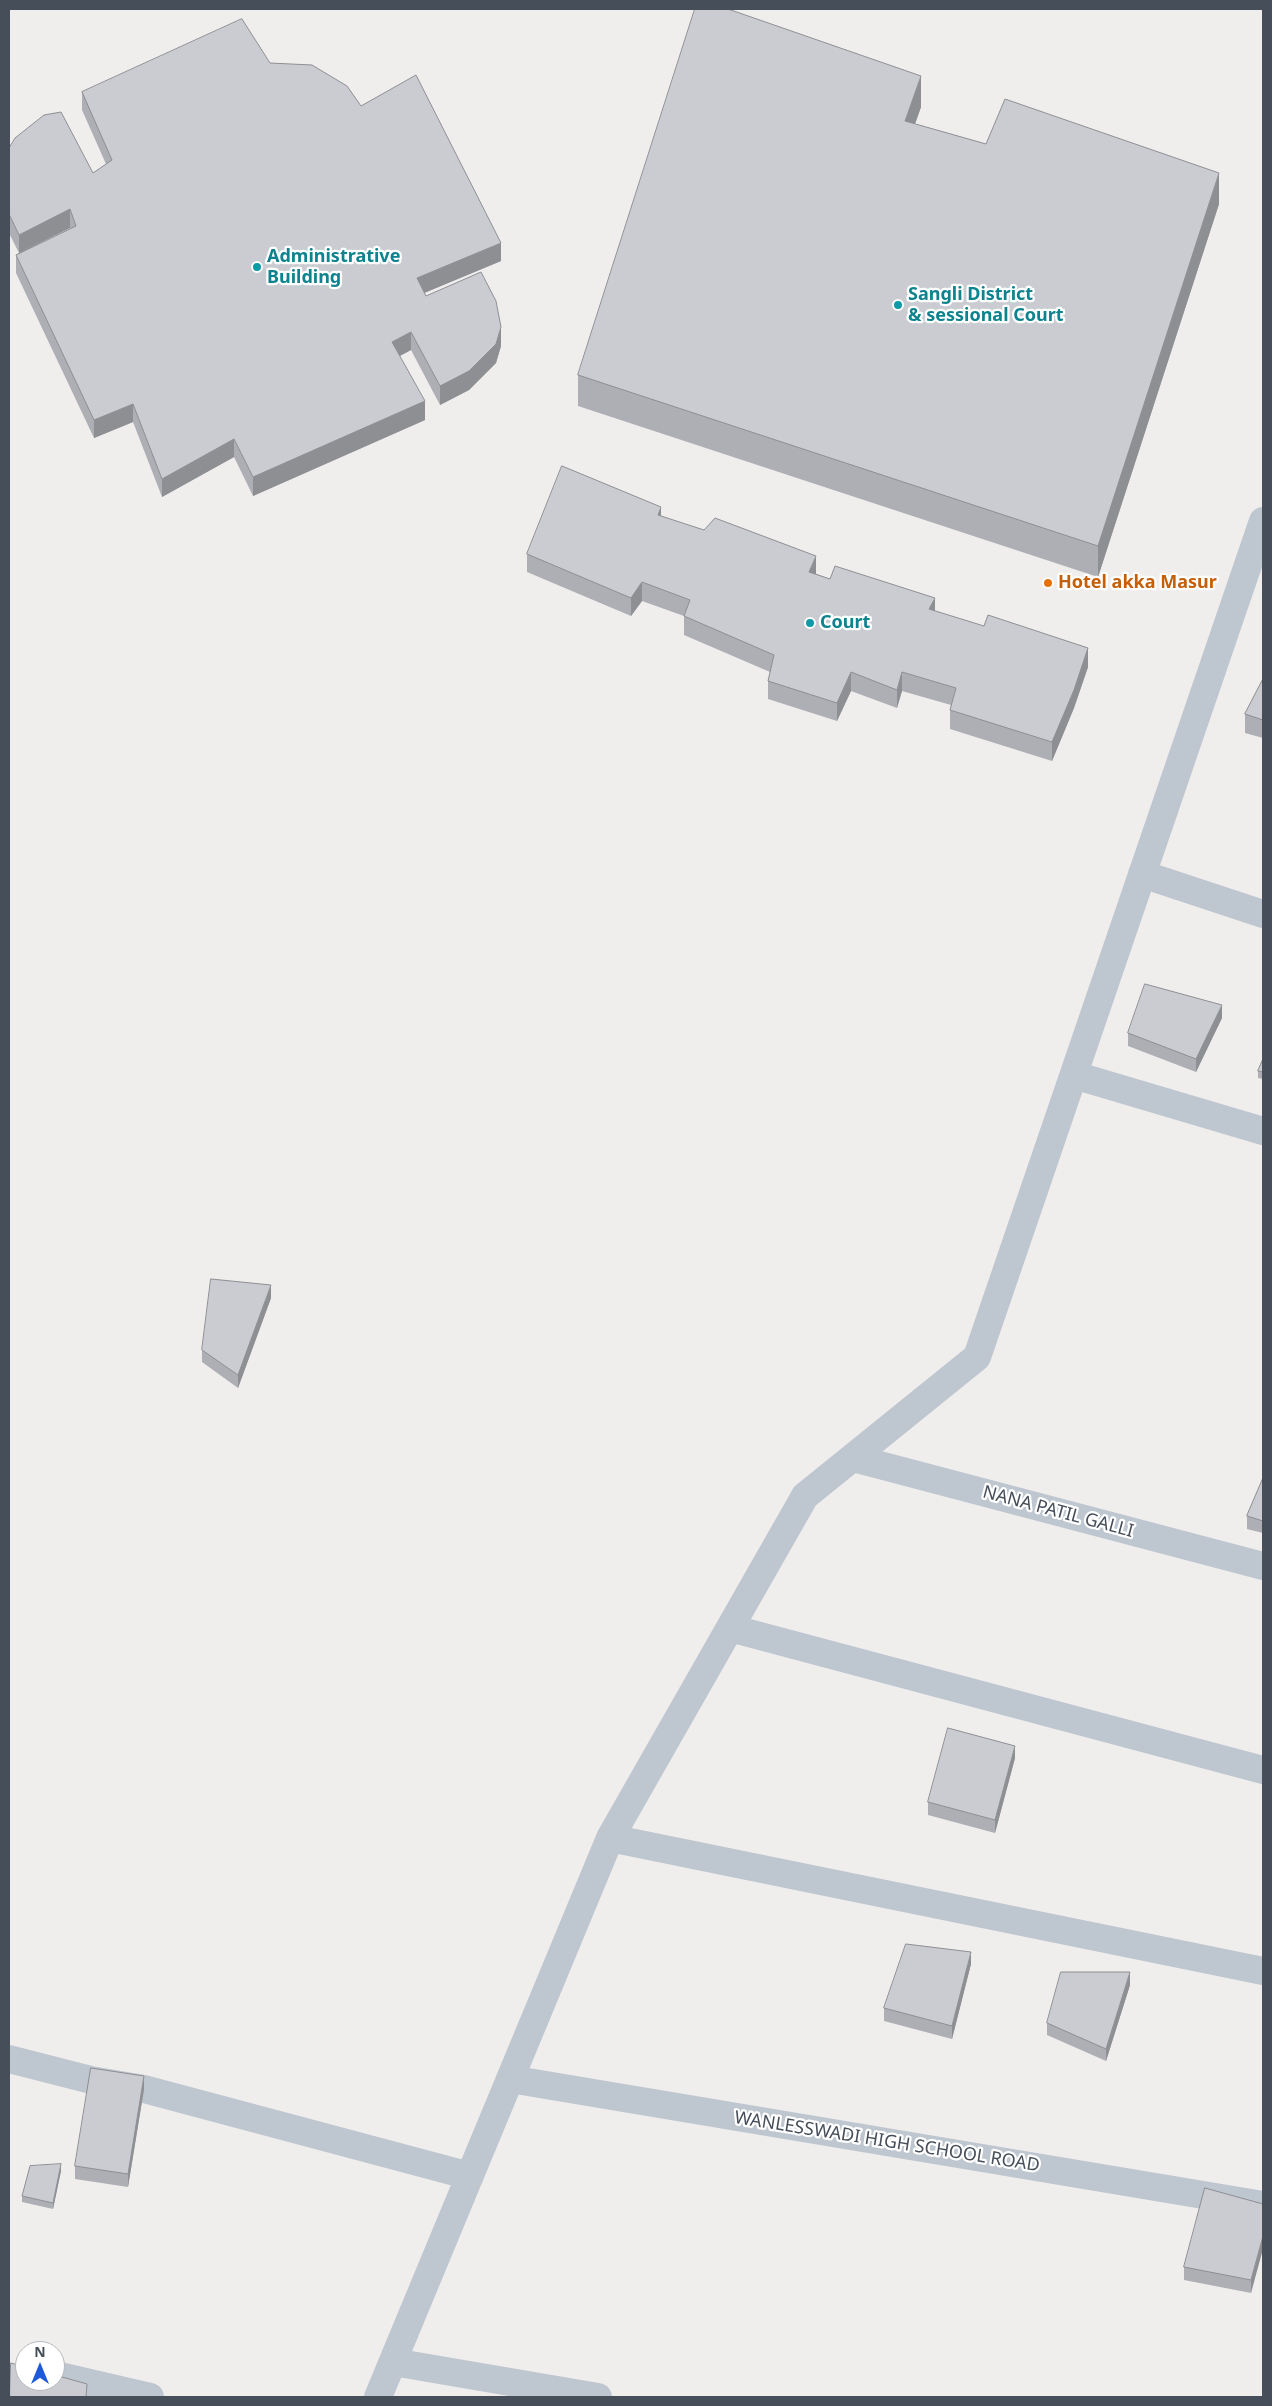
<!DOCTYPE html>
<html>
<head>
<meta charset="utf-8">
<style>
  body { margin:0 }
  #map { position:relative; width:1272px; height:2406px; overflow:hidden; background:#f0eded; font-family:"Noto Sans",sans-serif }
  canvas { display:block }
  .frame { position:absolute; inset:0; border:10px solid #464e5a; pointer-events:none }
  .north { position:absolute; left:15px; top:2341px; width:50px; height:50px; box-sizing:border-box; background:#fff; border:1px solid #b5b8bd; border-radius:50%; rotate:0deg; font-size:14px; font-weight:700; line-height:20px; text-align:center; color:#464e5a }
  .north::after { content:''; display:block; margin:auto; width:18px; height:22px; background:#1e59d9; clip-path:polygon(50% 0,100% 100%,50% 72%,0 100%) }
</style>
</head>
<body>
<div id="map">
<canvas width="1272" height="2406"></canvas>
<div class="frame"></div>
<div class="north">N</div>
</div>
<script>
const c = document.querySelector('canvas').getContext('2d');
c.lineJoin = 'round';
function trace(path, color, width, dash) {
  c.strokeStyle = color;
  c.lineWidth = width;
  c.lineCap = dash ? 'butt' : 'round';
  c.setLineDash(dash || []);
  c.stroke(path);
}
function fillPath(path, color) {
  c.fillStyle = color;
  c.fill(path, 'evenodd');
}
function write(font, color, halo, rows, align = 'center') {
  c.font = font + ' "Noto Sans",sans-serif';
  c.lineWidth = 4.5;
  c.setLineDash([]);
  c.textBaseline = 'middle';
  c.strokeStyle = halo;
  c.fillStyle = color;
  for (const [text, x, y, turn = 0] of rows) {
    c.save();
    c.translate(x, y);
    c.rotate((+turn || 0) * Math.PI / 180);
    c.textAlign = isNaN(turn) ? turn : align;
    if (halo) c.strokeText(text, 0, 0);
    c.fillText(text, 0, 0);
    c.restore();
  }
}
const street = new Path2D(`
  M 1142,874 L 1263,914
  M 1074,1075 L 1263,1131
  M 853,1458 L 1263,1566
  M 730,1628 L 1263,1770
  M 610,1838 L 1263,1971
  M 9,2059 L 91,2080 L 144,2089 L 470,2176
  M 510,2079 L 1263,2205
  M 393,2362 L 598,2397
  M 55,2375 L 150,2397
  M 378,2397 L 610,1838 L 805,1496 L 977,1357 L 1263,521`);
const wall = new Path2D(`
  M 270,63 L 361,106 L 501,261 L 424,293 L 426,296 L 501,346 L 496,363 L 469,390 L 440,405 L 411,350 L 400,356 L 425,420 L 253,496 L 234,457 L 162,497 L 133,422 L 94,438 L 16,273 L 16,255 L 19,253 L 9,233 L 9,148 L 93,173 L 106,164 L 82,110 L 82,92 ZM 70,229 L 26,250 L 70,228 Z
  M 921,107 L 915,124 L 986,144 L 1219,204 L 1098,577 L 578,406 L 578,375 Z
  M 661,516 L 830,579 L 935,611 L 1088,667 L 1074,708 L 1052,761 L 950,729 L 950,710 L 951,705 L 902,691 L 897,708 L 851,691 L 837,721 L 768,699 L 768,681 L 770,672 L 684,635 L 684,616 L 642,601 L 631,616 L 527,572 L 527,554 Z
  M 1263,679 L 1263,738 L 1245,733 L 1245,714 Z
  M 1222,1018 L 1196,1072 L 1128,1046 L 1128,1033 Z
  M 1263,1059 L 1263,1079 L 1258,1078 L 1258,1071 Z
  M 271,1298 L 238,1388 L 202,1362 L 202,1350 Z
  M 1263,1478 L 1263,1533 L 1247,1529 L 1247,1516 Z
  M 1015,1758 L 995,1833 L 928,1815 L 928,1802 Z
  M 971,1964 L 952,2039 L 884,2021 L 884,2008 Z
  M 1130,1985 L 1106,2061 L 1047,2035 L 1047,2023 Z
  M 144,2089 L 128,2187 L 75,2179 L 75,2166 Z
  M 61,2171 L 53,2209 L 22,2202 L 22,2196 Z
  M 1263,2204 L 1251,2293 L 1184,2280 L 1184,2267 Z`);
const shadedWall = new Path2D(`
  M 921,76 L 921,107 L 905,152 L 905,121 Z
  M 1219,173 L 1219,204 L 1098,577 L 1098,546 Z
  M 70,209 L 70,228 L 19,253 L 19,235 Z
  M 501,243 L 501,261 L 417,296 L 417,278 Z
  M 501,327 L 501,346 L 496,363 L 469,390 L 440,405 L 440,386 Z
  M 411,332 L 411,350 L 392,360 L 392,342 Z
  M 425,401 L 425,420 L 253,496 L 253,477 Z
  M 133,404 L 133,422 L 94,438 L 94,420 Z
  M 234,439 L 234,457 L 162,497 L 162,479 Z
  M 661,507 L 661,526 L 658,515 Z
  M 816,556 L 816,575 L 809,572 Z
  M 642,582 L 642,601 L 631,616 L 631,598 Z
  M 935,598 L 935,616 L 929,609 Z
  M 1088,648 L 1088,667 L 1074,708 L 1052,761 L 1052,742 Z
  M 851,672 L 851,691 L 837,721 L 837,703 Z
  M 902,672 L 902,691 L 897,708 L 897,690 Z
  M 1222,1005 L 1222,1018 L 1196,1072 L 1196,1059 Z
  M 271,1285 L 271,1298 L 238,1388 L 238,1375 Z
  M 1015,1746 L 1015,1758 L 995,1833 L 995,1820 Z
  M 971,1952 L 971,1964 L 952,2039 L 952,2026 Z
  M 1130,1972 L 1130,1985 L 1106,2061 L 1106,2049 Z
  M 144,2076 L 144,2089 L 128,2187 L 128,2174 Z
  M 61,2164 L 61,2171 L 53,2209 L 53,2203 Z
  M 1263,2236 L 1263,2249 L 1251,2293 L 1251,2280 Z`);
const building = new Path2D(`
  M 695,9 L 728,9 L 921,76 L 905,121 L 986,144 L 1005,99 L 1219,173 L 1098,546 L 578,375 Z
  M 242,19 L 270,63 L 312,65 L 347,86 L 361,106 L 416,75 L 501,243 L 417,278 L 426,296 L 481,272 L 496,301 L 501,327 L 496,344 L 469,371 L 440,386 L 411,332 L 392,342 L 425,401 L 253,477 L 234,439 L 162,479 L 133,404 L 94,420 L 16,255 L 76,226 L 70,209 L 19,235 L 9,214 L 9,148 L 15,138 L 44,115 L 61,112 L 93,173 L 112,160 L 82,92 Z
  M 562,466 L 661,507 L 658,515 L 704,530 L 715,518 L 816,556 L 809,572 L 830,579 L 835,566 L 935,598 L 929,609 L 984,626 L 988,615 L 1088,648 L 1074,690 L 1052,742 L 950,710 L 956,688 L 902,672 L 897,690 L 851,672 L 837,703 L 768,681 L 774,655 L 684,616 L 690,600 L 642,582 L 631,598 L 527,554 Z
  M 1263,679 L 1263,720 L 1245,714 Z
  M 1145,984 L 1222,1005 L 1196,1059 L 1128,1033 Z
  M 1263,1059 L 1263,1072 L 1258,1071 Z
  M 211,1279 L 271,1285 L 238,1375 L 202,1350 Z
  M 1263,1478 L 1263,1521 L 1247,1516 Z
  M 948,1728 L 1015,1746 L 995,1820 L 928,1802 Z
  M 906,1944 L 971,1952 L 952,2026 L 884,2008 Z
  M 1061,1972 L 1130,1972 L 1106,2049 L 1047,2023 Z
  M 91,2068 L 144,2076 L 128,2174 L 75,2166 Z
  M 61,2164 L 53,2203 L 22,2196 L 30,2166 Z
  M 1205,2188 L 1263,2204 L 1263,2236 L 1251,2280 L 1184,2267 Z
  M 11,2363 L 25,2367 L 25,2381 L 55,2381 L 55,2375 L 87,2384 L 86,2397 L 10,2397 Z`);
const markers = [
  [257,267,5,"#0f9aa8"],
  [898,305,5,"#0f9aa8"],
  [1048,583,5,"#e8710a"],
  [810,623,5,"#0f9aa8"]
];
const cultureNames = [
  ["Administrative",267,257],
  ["Building",267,278],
  ["Sangli District",908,295],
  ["& sessional Court",908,316],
  ["Court",820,623]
];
const foodNames = [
  ["Hotel akka Masur",1058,583]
];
const streetNames = [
  ["NANA PATIL GALLI",1058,1512,15],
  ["WANLESSWADI HIGH SCHOOL ROAD",887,2142,9]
];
trace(street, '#bec6cf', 28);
fillPath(wall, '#aeafb5');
fillPath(shadedWall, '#8d8f93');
fillPath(building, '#caccd2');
trace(building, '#8d8f93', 1);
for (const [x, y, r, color] of markers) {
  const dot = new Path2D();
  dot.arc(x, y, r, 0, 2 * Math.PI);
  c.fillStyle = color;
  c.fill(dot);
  trace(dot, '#fff', 2);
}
write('bold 18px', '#0d838f', '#fff', cultureNames, 'left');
write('bold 18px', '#c56008', '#fff', foodNames, 'left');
write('18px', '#464e5a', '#fff', streetNames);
</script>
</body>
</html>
